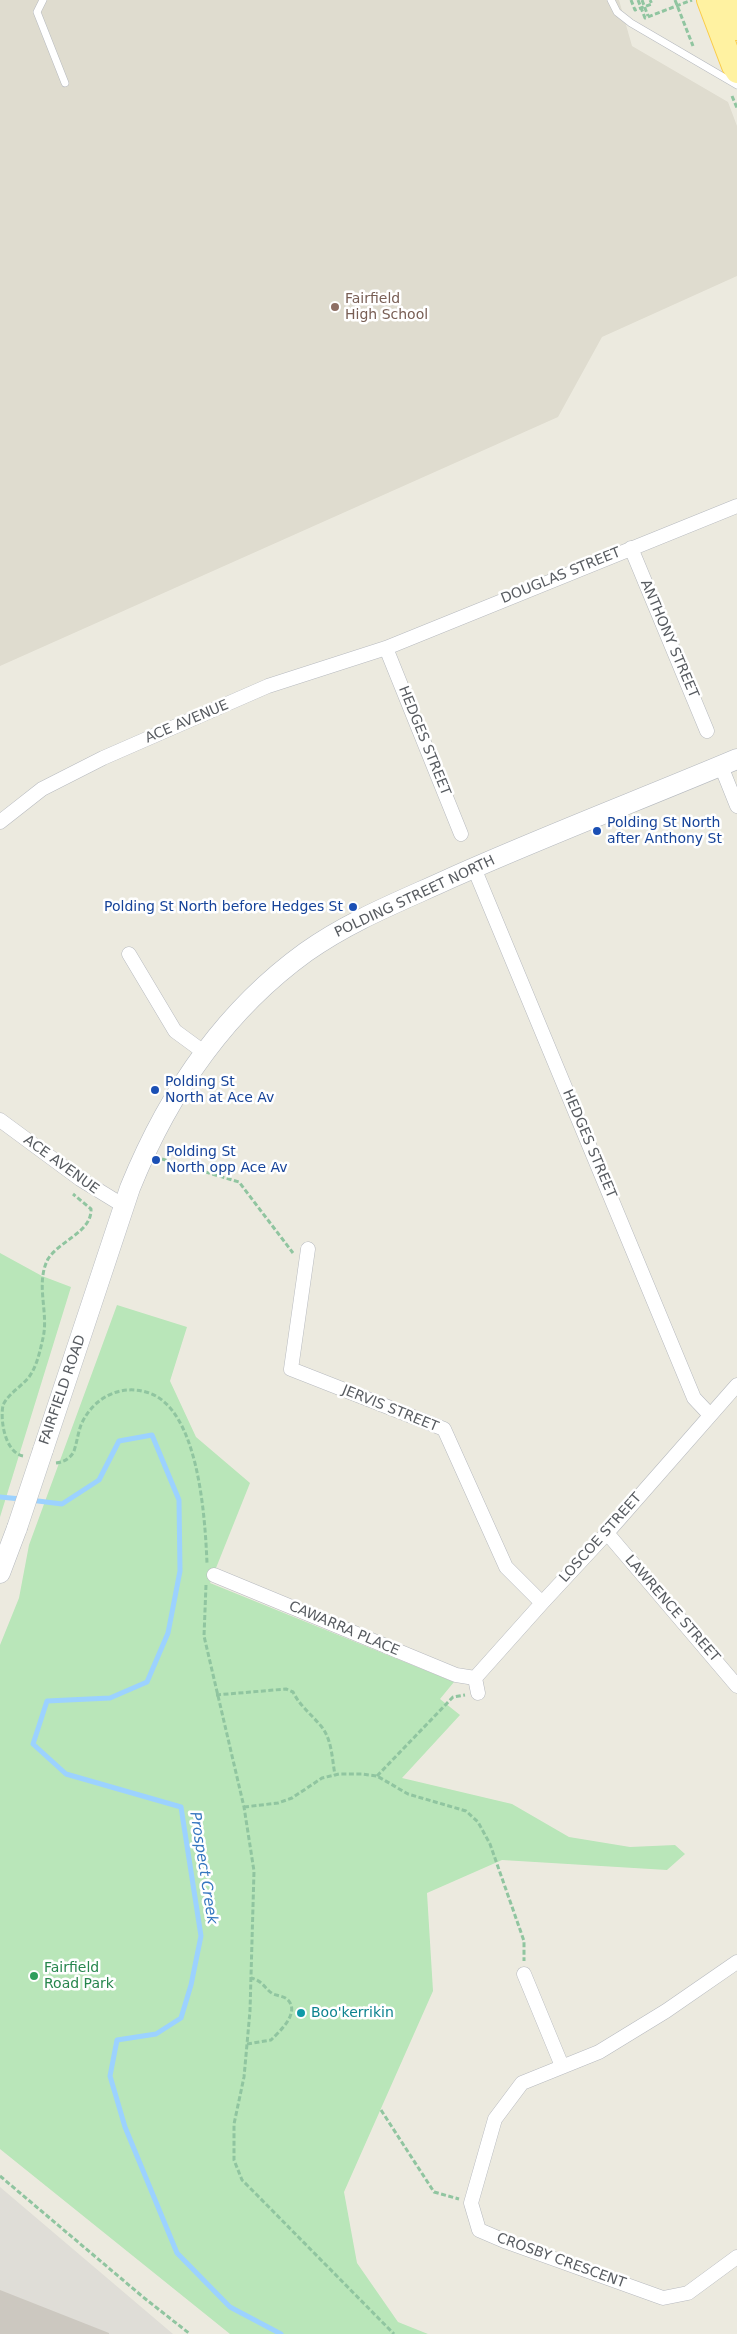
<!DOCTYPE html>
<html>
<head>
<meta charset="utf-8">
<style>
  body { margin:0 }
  canvas { display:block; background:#eceadf }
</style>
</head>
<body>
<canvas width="737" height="2334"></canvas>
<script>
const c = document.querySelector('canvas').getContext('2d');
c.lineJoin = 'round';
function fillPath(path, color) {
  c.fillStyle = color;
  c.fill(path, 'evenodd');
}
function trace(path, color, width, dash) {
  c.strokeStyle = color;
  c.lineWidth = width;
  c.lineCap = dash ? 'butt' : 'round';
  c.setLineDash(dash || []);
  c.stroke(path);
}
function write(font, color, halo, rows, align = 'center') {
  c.font = font + ' "DejaVu Sans",sans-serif';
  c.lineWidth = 5;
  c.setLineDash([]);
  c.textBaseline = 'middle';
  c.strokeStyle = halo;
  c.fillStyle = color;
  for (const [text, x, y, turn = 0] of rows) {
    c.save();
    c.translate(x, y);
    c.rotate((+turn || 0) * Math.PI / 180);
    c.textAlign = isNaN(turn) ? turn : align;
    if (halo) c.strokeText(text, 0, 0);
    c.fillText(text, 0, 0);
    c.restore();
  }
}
const industrial = new Path2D(`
  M 0,2187 L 173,2334 L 0,2334 Z`);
const education = new Path2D(`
  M 0,0 L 619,0 L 632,46 L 728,102 L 737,126 L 737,276 L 602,337 L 558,417 L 0,666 Z`);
const green = new Path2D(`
  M 0,1253 L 42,1276 L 71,1287 L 0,1517 Z
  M 117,1305 L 187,1327 L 170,1381 L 196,1437 L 250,1483 L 210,1583 L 454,1682 L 440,1699 L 460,1715 L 402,1778 L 512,1804 L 569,1837 L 630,1847 L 675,1845 L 685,1854 L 667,1870 L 502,1860 L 427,1893 L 433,1991 L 344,2192 L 357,2263 L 398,2322 L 428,2334 L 230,2334 L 0,2149 L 0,1645 L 19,1598 L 29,1545 Z`);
const stream = new Path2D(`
  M 0,1497 L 21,1499
  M 30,1500 L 62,1504 L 99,1480 L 119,1441 L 152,1435 L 179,1500 L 180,1571 L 168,1633 L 147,1682 L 110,1698 L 47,1701 L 33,1744 L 66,1774 L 181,1807 L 201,1936 L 191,1985 L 181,2018 L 156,2034 L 117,2040 L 110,2076 L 125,2127 L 177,2253 L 230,2307 L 281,2334`);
const building = new Path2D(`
  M 0,2290 L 109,2333 L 109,2334 L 0,2334 Z`);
const path = new Path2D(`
  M 631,0 L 635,10 L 652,4 L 650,0
  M 675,0 L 693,46
  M 732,96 L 737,108
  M 162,1159 L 239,1182 L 293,1253
  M 23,1456 C 5,1452 0,1421 3,1405 C 9,1393 21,1387 29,1377 C 37,1366 40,1351 43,1338 C 49,1312 35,1284 48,1259 C 59,1241 92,1232 91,1209 L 73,1194
  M 56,1463 C 64,1462 71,1458 74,1451 C 77,1442 78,1433 81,1425 C 92,1399 119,1384 146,1392 C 199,1406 205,1518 207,1563
  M 206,1585 L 204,1636 L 244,1807 L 254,1871 L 250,2011 L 244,2077 L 234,2124 L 234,2160 L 242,2180 L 255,2193 L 394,2334
  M 216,1695 L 286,1689 L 293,1692 C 300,1706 311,1714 321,1726 C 332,1739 332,1759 335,1775
  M 377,1776 L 453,1697 L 465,1695
  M 244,1807 L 278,1803 L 292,1798 L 322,1778 L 339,1774 L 362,1774 L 377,1776 L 408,1794 L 466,1811 L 478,1822 L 490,1844 L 524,1941 L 524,1961
  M 247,2044 L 271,2040 C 280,2031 300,2013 288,2000 C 284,1996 278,1996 273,1994 C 264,1988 263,1981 251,1978
  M 381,2110 L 434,2192 L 459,2199
  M 0,2176 L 143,2297 L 190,2334`);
const service = new Path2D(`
  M 43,0 L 37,12 L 65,83
  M 611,0 L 617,12 L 631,23 L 737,85`);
const minor = new Path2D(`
  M 631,548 L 707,731
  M 386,648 L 461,834
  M 721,766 L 737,806
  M 0,822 L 42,789 L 103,758 L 268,686 L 386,648 L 737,506
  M 474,868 L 694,1398 L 710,1415
  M 129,954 L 175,1031 L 205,1053
  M 0,1120 L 80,1179 L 124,1206
  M 308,1249 L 291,1369 L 444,1429 L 506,1567 L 542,1603
  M 607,1533 L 737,1686
  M 214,1575 L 456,1675 L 475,1678
  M 478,1693 L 475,1678 L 542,1603 L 607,1533 L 737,1385
  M 737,1962 L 666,2011 L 599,2052 L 522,2083 L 495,2119 L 471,2203 L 479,2230 L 507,2242 L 663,2298 L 688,2293 L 737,2257
  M 524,1974 L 562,2066`);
const secondary = new Path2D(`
  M 43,1450 L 130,1188 C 168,1094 223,1012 306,952 C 351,920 401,901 451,878 C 545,836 642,799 737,759
  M 0,1573 L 17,1528`);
const primary = new Path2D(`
  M 708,0 L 733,66 L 737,72
  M 726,0 L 737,29`);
const pathBridge = new Path2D(`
  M 638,0 L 645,18 L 692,0
  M 642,0 L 648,16`);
const secondaryBridge = new Path2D(`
  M 17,1528 L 43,1450`);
const markers = [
  [335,307,5,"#8d6e63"],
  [597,831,5,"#1a4fb4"],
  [353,907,5,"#1a4fb4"],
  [155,1090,5,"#1a4fb4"],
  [156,1160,5,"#1a4fb4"],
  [34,1976,5,"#2e9e5b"],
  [301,2013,5,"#0f9aa8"]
];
const educationNames = [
  ["Fairfield",345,299],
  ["High School",345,315]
];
const streetNames = [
  ["DOUGLAS STREET",561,576,-22],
  ["ANTHONY STREET",669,639,67],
  ["ACE AVENUE",187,722,-23],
  ["HEDGES STREET",424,741,68],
  ["POLDING STREET NORTH",415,897,-25],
  ["HEDGES STREET",589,1144,67],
  ["ACE AVENUE",61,1165,36],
  ["FAIRFIELD ROAD",63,1390,-71],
  ["JERVIS STREET",390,1409,22],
  ["LOSCOE STREET",601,1538,-48],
  ["LAWRENCE STREET",672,1609,49],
  ["CAWARRA PLACE",344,1629,23],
  ["CROSBY CRESCENT",561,2261,20]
];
const transitNames = [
  ["Polding St North",607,823],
  ["after Anthony St",607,839],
  ["Polding St North before Hedges St",343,907,"right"],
  ["Polding St",165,1082],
  ["North at Ace Av",165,1098],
  ["Polding St",166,1152],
  ["North opp Ace Av",166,1168]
];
const leisureNames = [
  ["Fairfield",44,1968],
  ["Road Park",44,1984]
];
const cultureNames = [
  ["Boo'kerrikin",311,2013]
];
const waterNames = [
  ["Prospect Creek",203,1868,81]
];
fillPath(industrial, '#dfddd7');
fillPath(education, '#dfdccf');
fillPath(green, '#b9e6b9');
trace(stream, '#9cd2ff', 5);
fillPath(building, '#ccc8c0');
trace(service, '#b7babf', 8);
trace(minor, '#b7babf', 15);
trace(secondary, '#b5b9bf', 21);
trace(primary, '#facc4a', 24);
trace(path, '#90c5a0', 3, [5, 2.5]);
trace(service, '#fff', 7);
trace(minor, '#fff', 14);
trace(secondary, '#fff', 20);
trace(primary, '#fff2a1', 22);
trace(secondaryBridge, '#b5b9bf', 21, []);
trace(pathBridge, '#90c5a0', 3, [5, 2.5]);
trace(secondaryBridge, '#fff', 20);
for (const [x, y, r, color] of markers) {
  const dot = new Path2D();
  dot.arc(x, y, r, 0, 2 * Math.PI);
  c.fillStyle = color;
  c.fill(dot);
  trace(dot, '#fff', 2);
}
write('14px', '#785e54', '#fff', educationNames, 'left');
write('14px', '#585c61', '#fff', streetNames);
write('14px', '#164399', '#fff', transitNames, 'left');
write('14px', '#27864d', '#fff', leisureNames, 'left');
write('14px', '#0d838f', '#fff', cultureNames, 'left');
write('italic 15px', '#3677c0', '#fff', waterNames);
</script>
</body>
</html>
